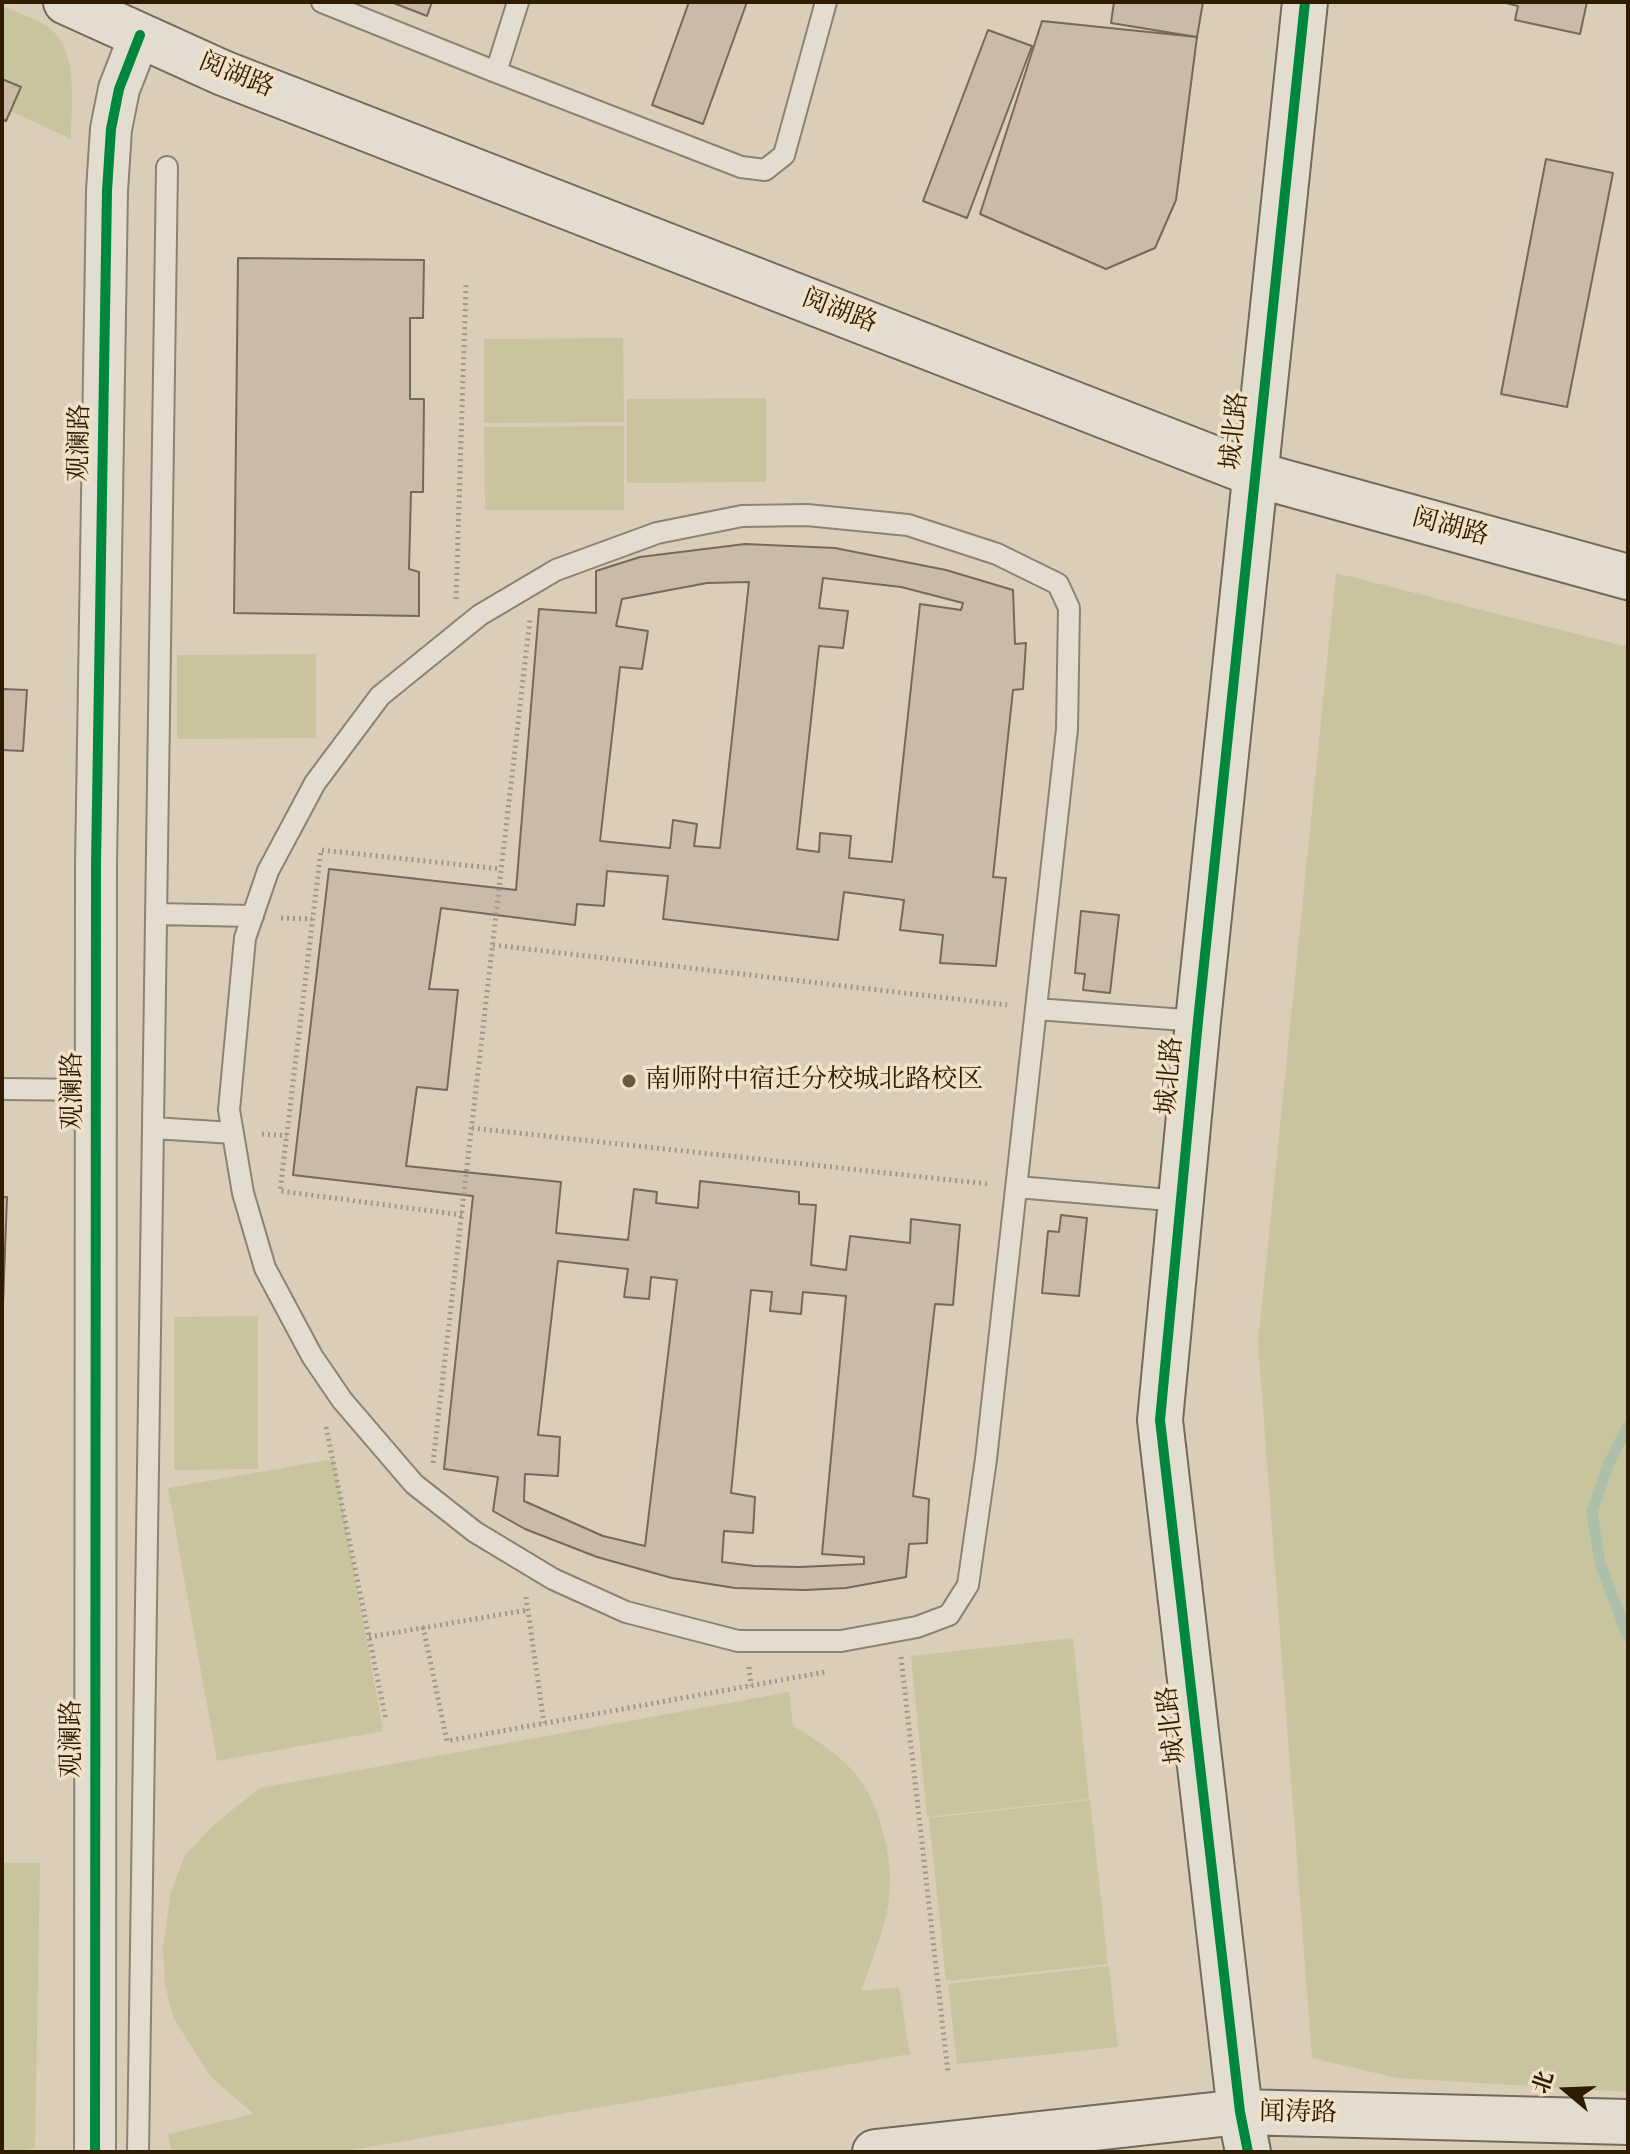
<!DOCTYPE html>
<html>
<head>
<meta charset="utf-8">
<style>
  body { margin:0 }
  #map { position:relative; width:1630px; height:2154px; overflow:hidden; background:#dbceb8; font-family:Cardo,"Noto Serif SC",serif }
  canvas { display:block }
  .frame { position:absolute; inset:0; border:4px solid #2f1b00; pointer-events:none }
  .north { position:absolute; left:1526px; top:2050px; width:80px; height:80px; -webkit-text-stroke:6px #f1e1c8; paint-order:stroke; rotate:289deg; font-size:22px; font-weight:700; line-height:32px; text-align:center; color:#2f1b00 }
  .north::after { content:''; display:block; margin:auto; width:28px; height:36px; background:#2f1b00; clip-path:polygon(50% 0,100% 100%,50% 72%,0 100%) }
</style>
</head>
<body>
<div id="map">
<canvas width="1630" height="2154"></canvas>
<div class="frame"></div>
<div class="north">北</div>
</div>
<script>
const c = document.querySelector('canvas').getContext('2d');
c.lineJoin = 'round';
function fillPath(path, color) {
  c.fillStyle = color;
  c.fill(path, 'evenodd');
}
function trace(path, color, width, dash) {
  c.strokeStyle = color;
  c.lineWidth = width;
  c.lineCap = dash ? 'butt' : 'round';
  c.setLineDash(dash || []);
  c.stroke(path);
}
function write(font, color, halo, rows, align = 'center') {
  c.font = font + ' Cardo,"Noto Serif SC",serif';
  c.lineWidth = 7;
  c.setLineDash([]);
  c.textBaseline = 'middle';
  c.strokeStyle = halo;
  c.fillStyle = color;
  for (const [text, x, y, turn = 0] of rows) {
    c.save();
    c.translate(x, y);
    c.rotate((+turn || 0) * Math.PI / 180);
    c.textAlign = isNaN(turn) ? turn : align;
    if (halo) c.strokeText(text, 0, 0);
    c.fillText(text, 0, 0);
    c.restore();
  }
}
const green = new Path2D(`
  M 2,6 C 16,12 35,18 48,27 C 80,50 71,105 71,139 L 2,107 Z
  M 623,338 L 624,422 L 484,423 L 484,339 Z
  M 766,398 L 766,482 L 627,483 L 627,399 Z
  M 624,426 L 624,510 L 485,510 L 484,427 Z
  M 1336,573 L 1628,647 L 1628,2092 L 1397,2078 L 1312,2058 L 1258,1343 Z
  M 316,654 L 316,738 L 177,739 L 177,655 Z
  M 258,1316 L 258,1469 L 174,1470 L 174,1317 Z
  M 334,1459 L 383,1731 L 217,1761 L 168,1488 Z
  M 1073,1638 L 1089,1799 L 927,1817 L 911,1656 Z
  M 789,1692 L 793,1726 C 815,1739 834,1751 852,1770 C 877,1795 893,1855 890,1891 C 887,1925 872,1959 861,1991 L 899,1987 L 910,2054 L 340,2152 L 171,2152 L 168,2134 L 254,2114 L 210,2076 L 173,2017 L 165,1985 L 163,1946 L 171,1892 L 185,1855 L 217,1822 L 260,1788 Z
  M 1090,1800 L 1108,1964 L 946,1981 L 929,1818 Z
  M 2,1863 L 40,1863 L 35,2148 L 18,2152 L 2,2152 Z
  M 1109,1966 L 1118,2047 L 957,2064 L 948,1984 Z`);
const stream = new Path2D(`
  M 1628,1426 L 1608,1465 L 1592,1512 L 1600,1563 L 1628,1637`);
const building = new Path2D(`
  M 391,2 L 432,2 L 427,16 Z
  M 689,2 L 747,2 L 703,124 L 652,105 Z
  M 1114,2 L 1203,2 L 1197,37 L 1111,23 Z
  M 1502,2 L 1587,2 L 1580,34 L 1515,20 L 1518,6 Z
  M 1042,21 L 1197,37 L 1176,200 L 1155,248 L 1106,269 L 980,214 Z
  M 988,30 L 1032,46 L 967,218 L 923,201 Z
  M 2,79 L 21,87 L 6,121 L 2,119 Z
  M 1546,159 L 1613,173 L 1567,407 L 1501,394 Z
  M 238,258 L 424,260 L 423,318 L 410,318 L 410,399 L 424,399 L 423,492 L 411,492 L 409,569 L 419,572 L 419,616 L 234,613 Z
  M 745,544 L 835,548 L 946,570 L 1013,590 L 1015,644 L 1026,643 L 1023,689 L 1013,690 L 993,877 L 1006,878 L 996,966 L 940,963 L 943,935 L 900,930 L 904,900 L 844,892 L 838,940 L 663,919 L 668,876 L 607,871 L 604,906 L 577,904 L 575,925 L 441,908 L 429,989 L 458,990 L 447,1090 L 417,1087 L 406,1166 L 561,1182 L 556,1233 L 628,1240 L 634,1189 L 657,1192 L 656,1203 L 698,1208 L 700,1181 L 799,1192 L 799,1204 L 816,1205 L 811,1265 L 846,1270 L 850,1236 L 910,1243 L 911,1219 L 960,1225 L 953,1305 L 935,1304 L 913,1496 L 929,1499 L 927,1543 L 909,1544 L 906,1577 L 846,1588 L 805,1590 L 735,1588 L 672,1578 L 597,1557 L 525,1529 L 493,1511 L 498,1477 L 444,1469 L 473,1196 L 293,1175 L 329,869 L 516,890 L 539,609 L 596,613 L 596,571 L 640,557 ZM 823,578 L 901,587 L 963,603 L 961,610 L 920,604 L 892,862 L 849,858 L 851,836 L 820,833 L 819,852 L 797,849 L 819,646 L 843,648 L 848,611 L 819,608 ZM 749,582 L 720,848 L 694,846 L 697,824 L 673,820 L 670,848 L 600,841 L 620,667 L 642,669 L 648,631 L 616,626 L 622,599 L 707,583 ZM 558,1261 L 628,1269 L 624,1297 L 649,1299 L 651,1277 L 677,1280 L 645,1546 L 603,1536 L 524,1501 L 525,1474 L 558,1476 L 560,1437 L 538,1435 ZM 751,1290 L 772,1292 L 770,1311 L 801,1314 L 803,1292 L 846,1296 L 822,1554 L 864,1557 L 864,1564 L 800,1567 L 754,1566 L 722,1562 L 724,1531 L 753,1533 L 755,1497 L 731,1493 Z
  M 2,689 L 27,690 L 23,751 L 2,750 Z
  M 1081,911 L 1119,915 L 1110,993 L 1083,990 L 1085,974 L 1075,973 Z
  M 2,1197 L 7,1197 L 2,1331 Z
  M 1061,1215 L 1087,1218 L 1079,1296 L 1042,1293 L 1048,1231 L 1059,1232 Z`);
const path = new Path2D(`
  M 456,599 L 466,284
  M 281,918 L 312,919
  M 493,945 L 1007,1005
  M 472,1128 L 988,1184
  M 262,1134 L 287,1136
  M 462,1215 L 280,1191 L 321,850 L 501,869
  M 326,1427 L 386,1720
  M 433,1463 L 530,619
  M 526,1597 L 544,1723
  M 423,1627 L 447,1741 L 825,1672
  M 369,1637 L 528,1610
  M 901,1657 L 948,2073
  M 749,1667 L 751,1686`);
const lane = new Path2D(`
  M 322,2 L 496,72 L 518,2
  M 496,72 L 741,167 L 765,170 L 784,155 L 826,2
  M 807,515 L 908,525 L 997,554 L 1058,584 L 1069,608 L 1067,729 L 986,1459 L 968,1585 L 949,1615 L 917,1627 L 841,1641 L 738,1641 L 626,1612 L 553,1579 L 475,1532 L 414,1484 L 342,1400 L 312,1356 L 265,1268 L 243,1193 L 229,1110 L 245,938 L 268,871 L 315,783 L 380,696 L 480,615 L 556,570 L 657,533 L 742,516 Z
  M 156,914 L 253,916
  M 1036,1009 L 1198,1021
  M 2,1089 L 96,1090
  M 153,1128 L 233,1133
  M 1017,1187 L 1181,1201
  M 138,2152 L 167,167`);
const street = new Path2D(`
  M 95,2152 L 96,864 L 107,191 L 111,129 L 119,89 L 140,35`);
const secondary = new Path2D(`
  M 66,2 L 223,73 L 1254,474 L 1628,577
  M 875,2152 L 1240,2112 L 1628,2122
  M 1248,2152 L 1240,2112 L 1160,1420 L 1198,1021 L 1305,2`);
const cycleway = new Path2D(`
  M 95,2152 L 96,864 L 107,191 L 111,129 L 119,89 L 140,35
  M 1248,2152 L 1240,2112 L 1160,1420 L 1198,1021 L 1305,2`);
const markers = [
  [629,1081,8,"#6b5a40"]
];
const streetNames = [
  ["阅湖路",236,76,22],
  ["阅湖路",839,312,21],
  ["城北路",1236,431,-84],
  ["观澜路",81,443,-89],
  ["阅湖路",1450,528,15],
  ["城北路",1171,1076,-85],
  ["观澜路",74,1091,-90],
  ["城北路",1173,1725,-97],
  ["观澜路",73,1739,-90],
  ["闻涛路",1298,2114,1]
];
const poiNames = [
  ["南师附中宿迁分校城北路校区",645,1081]
];
fillPath(green, '#c7c49e');
trace(stream, '#adbfaa', 11);
fillPath(building, '#cbb9aa');
trace(building, '#746a5b', 2);
trace(lane, '#8d8373', 24);
trace(street, '#8d8373', 44);
trace(secondary, '#746a5b', 48);
trace(path, '#a0988e', 5, [2, 4]);
trace(lane, '#e3dcd1', 20);
trace(street, '#e3dcd1', 40);
trace(secondary, '#e3dcd1', 44);
trace(cycleway, '#00873e', 10);
for (const [x, y, r, color] of markers) {
  const dot = new Path2D();
  dot.arc(x, y, r, 0, 2 * Math.PI);
  c.fillStyle = color;
  c.fill(dot);
  trace(dot, '#f1e1c8', 3);
}
write('26px', '#2f1b00', '#f1e1c8', streetNames);
write('26px', '#2f1b00', '#f1e1c8', poiNames, 'left');
</script>
</body>
</html>
